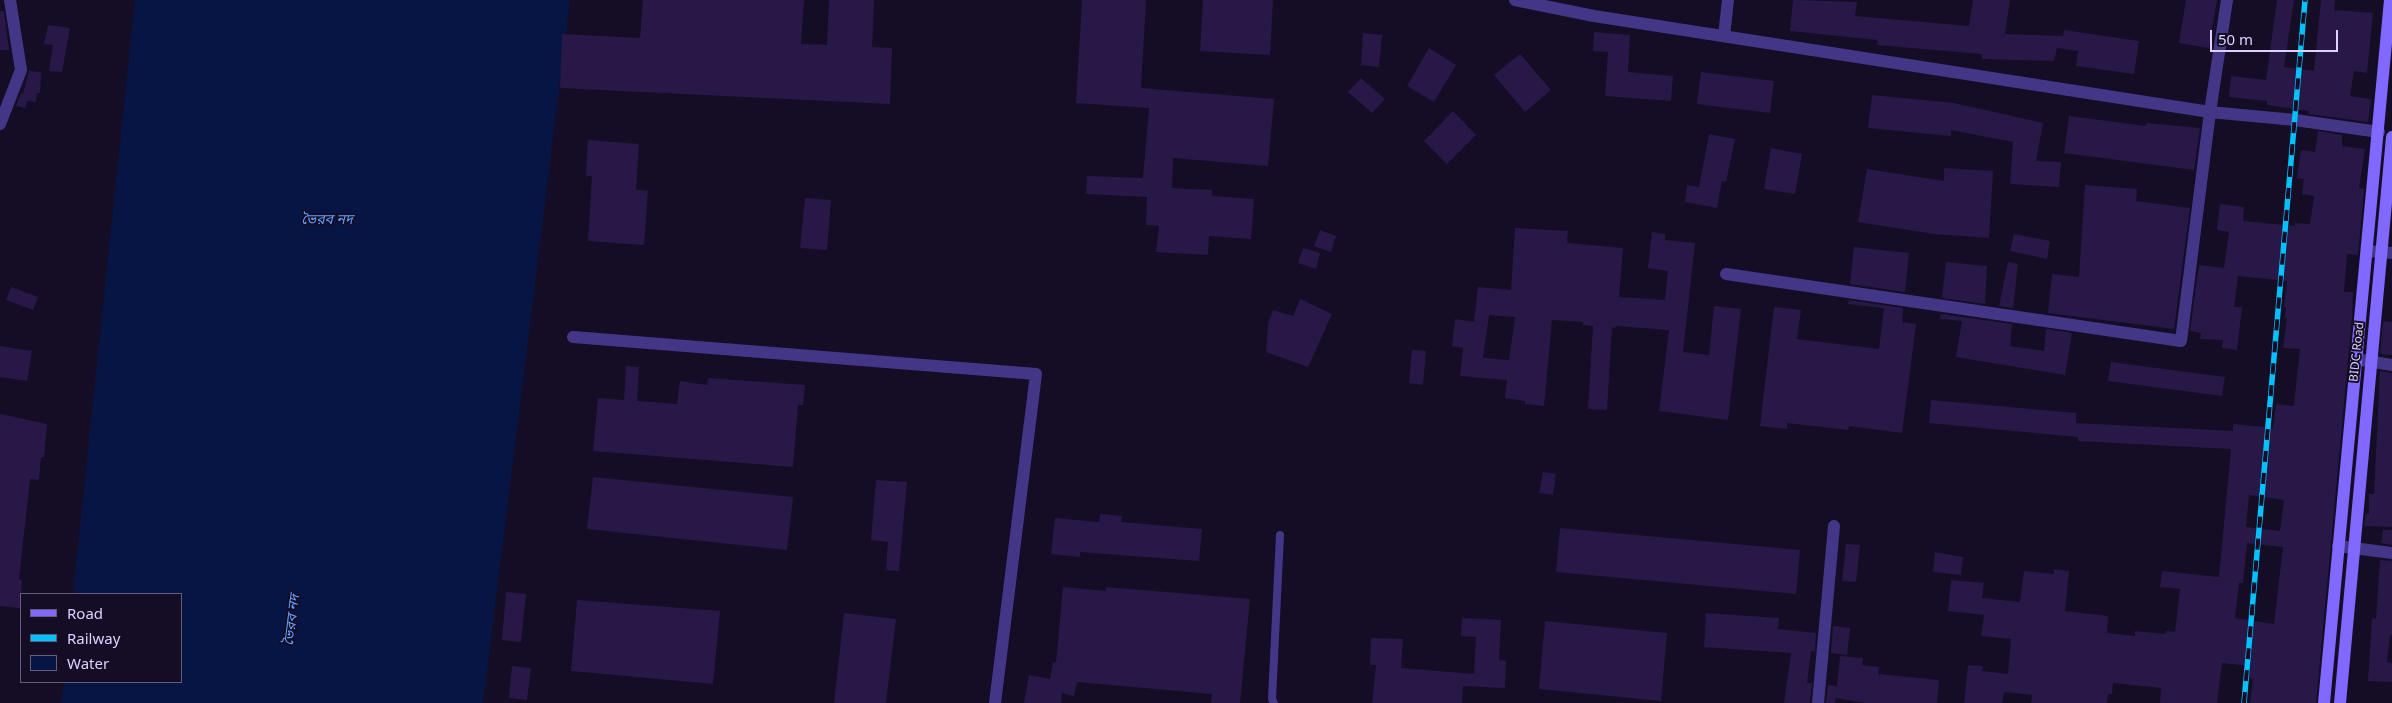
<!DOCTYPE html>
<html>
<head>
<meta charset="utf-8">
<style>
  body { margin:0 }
  #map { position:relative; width:2392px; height:703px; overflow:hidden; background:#150d25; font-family:"Noto Sans",sans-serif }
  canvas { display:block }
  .legend { position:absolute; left:20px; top:593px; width:162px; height:90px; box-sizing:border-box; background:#150d25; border:1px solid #655c7c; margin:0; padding:6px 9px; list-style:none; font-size:15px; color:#ddd2ff }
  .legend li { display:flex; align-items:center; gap:10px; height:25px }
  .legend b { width:25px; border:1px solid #655c7c }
  .scale { position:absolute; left:2210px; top:30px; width:128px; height:22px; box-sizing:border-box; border:2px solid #ddd2ff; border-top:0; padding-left:6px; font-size:15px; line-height:18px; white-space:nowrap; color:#ddd2ff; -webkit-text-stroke:4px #150d25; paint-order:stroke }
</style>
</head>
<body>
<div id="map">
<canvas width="2392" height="703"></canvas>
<ul class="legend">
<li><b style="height:6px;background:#8169ff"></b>Road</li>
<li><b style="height:6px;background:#00c2fd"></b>Railway</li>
<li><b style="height:14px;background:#071545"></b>Water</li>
</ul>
<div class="scale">50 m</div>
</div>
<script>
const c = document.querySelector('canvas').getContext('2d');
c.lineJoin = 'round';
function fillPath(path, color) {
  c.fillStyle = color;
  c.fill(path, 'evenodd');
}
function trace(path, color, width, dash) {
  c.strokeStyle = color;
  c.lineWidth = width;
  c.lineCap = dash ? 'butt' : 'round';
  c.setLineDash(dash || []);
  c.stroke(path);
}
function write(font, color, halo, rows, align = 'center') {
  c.font = font + ' "Noto Sans","Noto Sans Bengali",sans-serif';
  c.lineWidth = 4;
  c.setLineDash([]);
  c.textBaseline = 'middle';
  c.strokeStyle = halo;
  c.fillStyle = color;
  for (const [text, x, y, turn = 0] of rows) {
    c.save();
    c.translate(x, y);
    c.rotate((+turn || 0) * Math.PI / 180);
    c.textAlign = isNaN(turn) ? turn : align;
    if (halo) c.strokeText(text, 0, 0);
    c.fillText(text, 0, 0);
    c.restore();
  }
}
const water = new Path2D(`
  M 135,0 L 570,0 L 483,703 L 61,703 L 64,682 L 181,682 L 181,594 L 73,594 Z`);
const building = new Path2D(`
  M 643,0 L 804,0 L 801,44 L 827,45 L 829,0 L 874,0 L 872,47 L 892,48 L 890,104 L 560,88 L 562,34 L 640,38 Z
  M 1082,0 L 1146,0 L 1141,88 L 1274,99 L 1268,166 L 1173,158 L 1172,188 L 1212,190 L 1212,196 L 1254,199 L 1251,239 L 1209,236 L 1208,255 L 1156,252 L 1159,226 L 1146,225 L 1147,197 L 1086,194 L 1087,176 L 1143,178 L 1149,108 L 1076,103 Z
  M 1203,0 L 1273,0 L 1270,55 L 1200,51 Z
  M 1793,0 L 1857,2 L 1855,16 L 1969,26 L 1973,0 L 2010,0 L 2005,34 L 2063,36 L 2064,30 L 2139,41 L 2134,74 L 2076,66 L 2078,51 L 2057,48 L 2054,61 L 1982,59 L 1982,54 L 1877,45 L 1878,40 L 1790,31 Z
  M 2186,0 L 2217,0 L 2209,48 L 2179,43 Z
  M 2277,0 L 2294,0 L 2284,67 L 2314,71 L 2321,0 L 2335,0 L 2334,10 L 2373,13 L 2367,73 L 2354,71 L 2350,96 L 2371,99 L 2368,122 L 2309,114 L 2309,111 L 2267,105 L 2267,101 L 2229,97 L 2231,76 L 2266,80 Z
  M 0,11 L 4,11 L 9,50 L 0,50 Z
  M 48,25 L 70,28 L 62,72 L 49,71 L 53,45 L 44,44 Z
  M 1594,32 L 1630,35 L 1628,72 L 1673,76 L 1671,101 L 1605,96 L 1608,52 L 1593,51 Z
  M 1363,33 L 1382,35 L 1379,67 L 1361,65 Z
  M 1429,48 L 1456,65 L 1434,102 L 1407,86 Z
  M 1520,54 L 1551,90 L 1525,112 L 1494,75 Z
  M 29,71 L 41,72 L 40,93 L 37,93 L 36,102 L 27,101 L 25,108 L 16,106 L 21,93 L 23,94 Z
  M 1701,72 L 1774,81 L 1770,113 L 1697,104 Z
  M 1361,78 L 1385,99 L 1372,113 L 1348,92 Z
  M 1872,95 L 1954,103 L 2043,123 L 2036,161 L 2061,162 L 2059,187 L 2010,184 L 2013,142 L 1951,130 L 1951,136 L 1868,128 Z
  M 1453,111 L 1476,135 L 1447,164 L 1424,141 Z
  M 2069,116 L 2146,126 L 2147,123 L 2200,128 L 2194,170 L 2064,153 Z
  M 2318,131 L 2342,135 L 2342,146 L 2365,149 L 2359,188 L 2364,189 L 2358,255 L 2347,254 L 2344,292 L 2353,292 L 2352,317 L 2316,703 L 2250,703 L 2253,679 L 2249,678 L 2250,666 L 2222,663 L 2217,703 L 2160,703 L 2161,688 L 2113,683 L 2112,694 L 2108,694 L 2107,703 L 2031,703 L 2032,695 L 2004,692 L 2002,703 L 1964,703 L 1968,665 L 1983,666 L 1982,671 L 2008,674 L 2011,639 L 1981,636 L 1984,615 L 1948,611 L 1951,580 L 1984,583 L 1982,598 L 2020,602 L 2024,571 L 2054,574 L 2054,569 L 2069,571 L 2065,611 L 2108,616 L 2107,633 L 2135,636 L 2135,631 L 2165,634 L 2166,631 L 2175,632 L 2180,589 L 2160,587 L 2162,571 L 2219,577 L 2231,449 L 2078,441 L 2078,437 L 1929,423 L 1931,400 L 2076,413 L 2076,423 L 2233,431 L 2233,424 L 2273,428 L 2276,404 L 2294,406 L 2297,376 L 2300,349 L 2283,348 L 2287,318 L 2285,318 L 2286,307 L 2284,307 L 2287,281 L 2238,276 L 2234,307 L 2242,307 L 2237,350 L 2222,348 L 2223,340 L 2200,339 L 2201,333 L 2190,331 L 2199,265 L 2224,268 L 2229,232 L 2217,230 L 2220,204 L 2244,207 L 2243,221 L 2295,226 L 2295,223 L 2310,224 L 2314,196 L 2302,194 L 2304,179 L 2297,178 L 2301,150 L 2315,152 ZM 2249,495 L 2284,500 L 2280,531 L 2246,527 ZM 2247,543 L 2283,547 L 2274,624 L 2235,618 L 2239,583 L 2243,583 Z
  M 1709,134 L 1735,139 L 1726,182 L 1722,181 L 1717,208 L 1685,202 L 1687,185 L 1699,187 Z
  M 588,140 L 639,144 L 636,190 L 648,191 L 644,245 L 588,241 L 592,176 L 586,176 Z
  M 1771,148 L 1802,154 L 1795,194 L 1764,189 Z
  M 1944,168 L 1993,171 L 1989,238 L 1934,234 L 1858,222 L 1867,169 L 1944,181 Z
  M 2085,185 L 2137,189 L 2136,201 L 2190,208 L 2174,329 L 2048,313 L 2052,274 L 2079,277 Z
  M 805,198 L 831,200 L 827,250 L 800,248 Z
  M 1515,228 L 1568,231 L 1567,243 L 1623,248 L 1619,297 L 1665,300 L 1668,271 L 1648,268 L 1652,232 L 1665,234 L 1665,240 L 1695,243 L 1683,352 L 1709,355 L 1714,306 L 1741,309 L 1728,420 L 1659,411 L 1669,330 L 1616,326 L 1616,328 L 1612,327 L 1607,410 L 1588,409 L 1593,326 L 1583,325 L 1583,322 L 1552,320 L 1544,406 L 1525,404 L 1525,401 L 1505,398 L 1507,380 L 1460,376 L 1463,348 L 1452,346 L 1455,319 L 1474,322 L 1478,287 L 1511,290 ZM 1489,315 L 1515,317 L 1509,360 L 1483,358 Z
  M 1320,230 L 1336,236 L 1331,252 L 1314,246 Z
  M 2014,234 L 2050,241 L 2047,259 L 2010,251 Z
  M 1854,247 L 1909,253 L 1905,292 L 1850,284 Z
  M 1303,248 L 1320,253 L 1316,269 L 1298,263 Z
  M 1946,262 L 1987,266 L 1985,304 L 1942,298 Z
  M 2008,262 L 2018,264 L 2013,308 L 1999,306 Z
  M 11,287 L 38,297 L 33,310 L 6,300 Z
  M 1300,299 L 1332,314 L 1308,367 L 1266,352 L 1268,324 L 1273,310 L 1293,316 Z
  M 1849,300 L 1903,308 L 1902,322 L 1916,324 L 1902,433 L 1849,426 L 1848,430 L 1787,423 L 1787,429 L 1760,426 L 1774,307 L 1801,310 L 1797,339 L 1879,349 L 1884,308 L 1848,304 Z
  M 1941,314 L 2012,324 L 2010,346 L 2044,351 L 2046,329 L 2072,333 L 2065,375 L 1956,357 L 1962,321 L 1940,319 Z
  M 2383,321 L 2392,322 L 2392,355 L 2380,354 Z
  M 0,346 L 32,351 L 27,381 L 0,377 Z
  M 1412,350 L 1426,351 L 1423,385 L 1409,383 Z
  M 2111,362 L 2225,377 L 2222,396 L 2108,381 Z
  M 626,366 L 639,367 L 637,401 L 677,404 L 680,381 L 707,385 L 708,378 L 805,385 L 803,405 L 798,405 L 793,467 L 593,451 L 598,398 L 624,400 Z
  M 2380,371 L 2392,373 L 2392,527 L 2364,526 L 2366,513 L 2369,514 L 2369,494 L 2374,494 Z
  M 0,414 L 47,424 L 44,457 L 41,457 L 39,480 L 30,479 L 19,579 L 22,580 L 20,608 L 0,606 Z
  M 1543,472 L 1556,474 L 1553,495 L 1539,493 Z
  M 593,477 L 793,497 L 787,550 L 587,529 Z
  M 876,480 L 907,482 L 899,571 L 886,570 L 888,542 L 871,540 Z
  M 1100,514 L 1122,516 L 1121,522 L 1202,529 L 1199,561 L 1080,552 L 1080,557 L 1051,554 L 1055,518 L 1099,522 Z
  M 1560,528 L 1800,550 L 1796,594 L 1556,572 Z
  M 2383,530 L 2392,530 L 2392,545 L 2381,543 Z
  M 1846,544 L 1860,545 L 1856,582 L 1842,581 Z
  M 1935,552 L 1963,557 L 1961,575 L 1933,572 Z
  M 2380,560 L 2392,561 L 2392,635 L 2390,635 L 2387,662 L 2392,663 L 2392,682 L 2368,681 L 2372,618 L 2376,619 Z
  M 1063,587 L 1106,591 L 1106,587 L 1250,599 L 1240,703 L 1211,703 L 1212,694 L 1077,682 L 1074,696 L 1062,693 L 1061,703 L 1024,703 L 1029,675 L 1050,679 L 1053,662 L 1056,663 Z
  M 506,592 L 526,594 L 521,642 L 502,640 Z
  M 577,600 L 720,611 L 713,684 L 571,671 Z
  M 844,613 L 896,619 L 886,703 L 834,703 Z
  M 1706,613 L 1779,618 L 1778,629 L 1816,633 L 1815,651 L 1811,651 L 1807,683 L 1812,683 L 1810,703 L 1784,703 L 1791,653 L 1704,647 Z
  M 1462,618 L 1501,620 L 1499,660 L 1506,661 L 1505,688 L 1463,686 L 1462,703 L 1372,703 L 1376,665 L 1370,665 L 1371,638 L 1403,639 L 1401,668 L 1474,674 L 1476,637 L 1461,636 Z
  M 1545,621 L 1667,633 L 1661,701 L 1539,689 Z
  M 1833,626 L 1850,628 L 1847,655 L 1831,653 Z
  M 1840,656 L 1863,658 L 1862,665 L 1879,667 L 1878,674 L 1939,680 L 1937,703 L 1866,703 L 1836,698 L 1835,703 L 1826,703 L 1828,685 L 1837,686 Z
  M 512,666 L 531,668 L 527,700 L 509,698 Z`);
const service = new Path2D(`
  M 1274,703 L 1272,699 L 1280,535`);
const minor = new Path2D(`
  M 1515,0 L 1594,16 L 2210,112 L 2295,120 L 2379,132
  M 1724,36 L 1728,0
  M 2367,251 L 2392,253
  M 1726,274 L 2181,341 L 2210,112 L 2227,0
  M 573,337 L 1036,374 L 995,703
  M 2356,359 L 2392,365
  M 2338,546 L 2392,553
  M 1818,703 L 1834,526`);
const tertiary = new Path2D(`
  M 0,124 L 21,70 L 10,0`);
const secondary = new Path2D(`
  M 2324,703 L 2390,0
  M 2340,703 L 2392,137`);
const rail = new Path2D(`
  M 2244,703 L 2305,0`);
const streetNames = [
  ["BIDC Road",2357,352,-84]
];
const waterNames = [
  ["ভৈরব নদ",327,220],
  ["ভৈরব নদ",292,620,-83]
];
fillPath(water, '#071545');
fillPath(building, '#281847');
trace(service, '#443687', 8);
trace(minor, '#443687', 12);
trace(tertiary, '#443687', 12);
trace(secondary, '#8169ff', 12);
trace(rail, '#00c2fd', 5.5);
trace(rail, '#150d25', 4, [11]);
write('12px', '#ddd2ff', '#150d25', streetNames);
write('italic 14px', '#60a0ff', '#150d25', waterNames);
</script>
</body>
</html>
